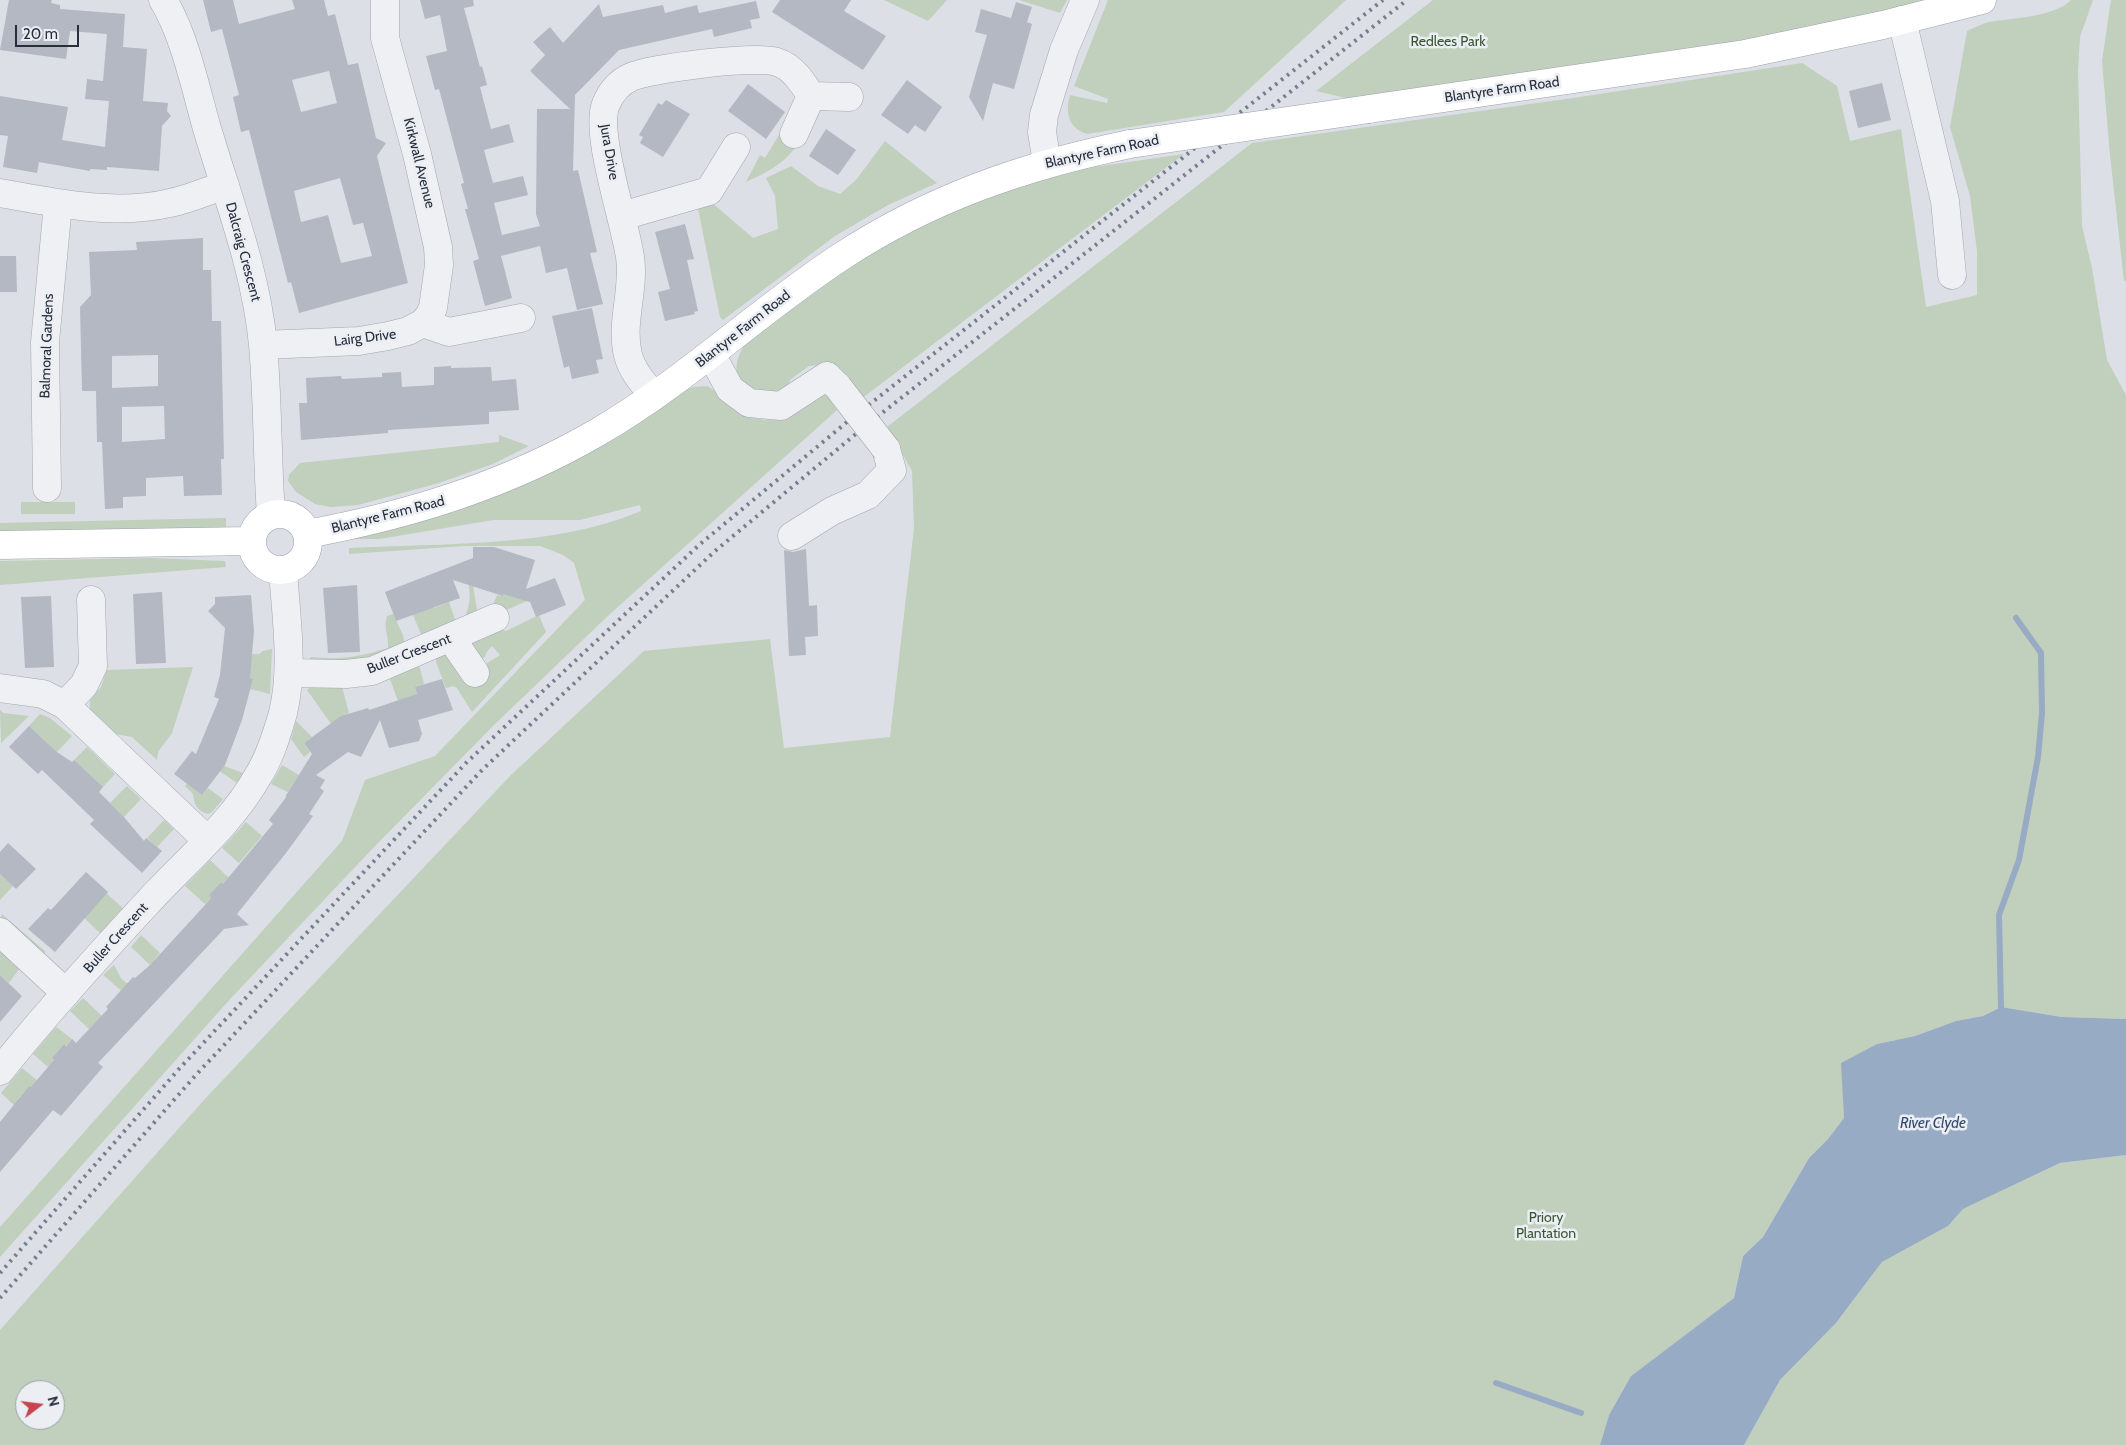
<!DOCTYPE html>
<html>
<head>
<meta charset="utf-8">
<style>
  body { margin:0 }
  #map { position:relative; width:2126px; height:1445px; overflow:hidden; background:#dcdfe5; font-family:Cabin,sans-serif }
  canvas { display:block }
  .north { position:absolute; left:15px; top:1380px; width:50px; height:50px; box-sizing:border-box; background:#ebeef3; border:1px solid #9ca1a9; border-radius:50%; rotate:75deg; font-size:14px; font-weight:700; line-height:20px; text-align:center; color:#262d3b }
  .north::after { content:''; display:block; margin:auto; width:18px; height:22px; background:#c74450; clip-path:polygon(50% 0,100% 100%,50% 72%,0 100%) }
  .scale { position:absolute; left:15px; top:25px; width:64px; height:22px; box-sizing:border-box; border:2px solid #262d3b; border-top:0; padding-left:6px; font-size:15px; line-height:18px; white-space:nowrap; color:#262d3b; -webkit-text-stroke:4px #ebeef3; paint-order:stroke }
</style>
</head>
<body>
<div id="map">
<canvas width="2126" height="1445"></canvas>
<div class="north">N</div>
<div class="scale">20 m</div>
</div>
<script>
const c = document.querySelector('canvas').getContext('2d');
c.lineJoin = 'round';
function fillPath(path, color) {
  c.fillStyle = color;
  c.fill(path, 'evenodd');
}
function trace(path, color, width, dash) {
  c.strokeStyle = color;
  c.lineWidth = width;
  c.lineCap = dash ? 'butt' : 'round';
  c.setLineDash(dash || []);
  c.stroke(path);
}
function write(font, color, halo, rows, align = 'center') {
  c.font = font + ' Cabin,sans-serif';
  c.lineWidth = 5;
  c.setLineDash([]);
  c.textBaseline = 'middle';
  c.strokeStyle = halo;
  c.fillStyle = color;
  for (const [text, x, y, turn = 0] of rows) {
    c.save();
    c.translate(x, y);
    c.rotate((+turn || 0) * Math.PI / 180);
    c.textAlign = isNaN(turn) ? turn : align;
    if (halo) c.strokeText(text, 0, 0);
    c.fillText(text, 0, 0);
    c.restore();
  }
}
const green = new Path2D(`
  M 884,0 L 947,0 L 928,21 Z
  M 1019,0 L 1067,0 L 1060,13 Z
  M 1108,0 L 1346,0 L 1224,112 L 1087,134 C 1068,128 1065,112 1070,95 L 1107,103 L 1108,99 L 1074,86 Z
  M 1433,0 L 1932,0 L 1772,36 L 1627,59 L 1350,99 L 1316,91 Z
  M 2071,0 L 2093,0 L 2080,37 L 2078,71 L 2082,226 L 2092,268 L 2107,360 L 2126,395 L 2126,1019 L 2062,1017 L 2001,1007 L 1983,1016 L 1956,1021 L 1915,1036 L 1877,1044 L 1842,1063 L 1844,1118 L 1828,1139 L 1809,1158 L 1763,1237 L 1743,1256 L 1734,1298 L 1631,1376 L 1609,1415 L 1600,1445 L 0,1445 L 0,1330 L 203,1101 L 511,775 L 644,651 L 770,639 L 784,748 L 890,737 L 914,528 L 912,471 L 887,427 L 1252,143 L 1580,97 L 1802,63 L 1837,86 L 1850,141 L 1901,129 L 1926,307 L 1977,295 L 1977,251 L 1970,196 L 1950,127 L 1967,31 C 1974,28 1981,24 1989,22 C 2013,18 2054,17 2071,0 ZM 25,1390 L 55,1390 L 55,1420 L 25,1420 Z
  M 2111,0 L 2126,0 L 2126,281 L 2124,281 L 2110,155 L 2102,61 Z
  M 779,135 L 798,144 C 783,165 769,171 746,182 L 760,155 L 765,158 Z
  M 885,141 L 937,183 L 888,205 L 835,236 L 723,320 L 720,317 L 697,204 L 710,201 L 753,238 L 778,229 L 775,196 L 766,178 L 791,166 L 818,186 L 840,194 L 856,180 Z
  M 1184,154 L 861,399 L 821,365 L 809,366 L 791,379 L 787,386 L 779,393 L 761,395 C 755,391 745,386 741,380 C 731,367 740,351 748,340 L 867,255 L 930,221 L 1009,189 L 1094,167 Z
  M 707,386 C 720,393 728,405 741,412 C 773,431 800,412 824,391 L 837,410 L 610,614 L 496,723 L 377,844 L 232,997 L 0,1257 L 0,1227 L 342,841 L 365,780 L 435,756 L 585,600 L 574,563 L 563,555 L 540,546 L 464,546 L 349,554 L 349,548 C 443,543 554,548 641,511 L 640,505 L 580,520 L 493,520 L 379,539 L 347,539 L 634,425 L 683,391 L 693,387 Z
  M 499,435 L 529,446 L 493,464 L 439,483 L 358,505 L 331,507 L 315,504 L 296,492 L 288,481 L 289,475 L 300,463 L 499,442 Z
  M 21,502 L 75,502 L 75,514 L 21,514 Z
  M 226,518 L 226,528 L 0,534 L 0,523 Z
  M 153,558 L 225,561 L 226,567 L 0,585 L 0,561 Z
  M 472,579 L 478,616 L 471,618 L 466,614 C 471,602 470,592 468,580 Z
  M 503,594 L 529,600 L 504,611 L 493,605 L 497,595 L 502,596 Z
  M 431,600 L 434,608 L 449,602 L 457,625 L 425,639 L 421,634 L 413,615 Z
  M 393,614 L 403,635 L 405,647 L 379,657 L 311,664 L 310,657 C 342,660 358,657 388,648 C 389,635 383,629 387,616 Z
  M 539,615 L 546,632 L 472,712 L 457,688 L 453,686 L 446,688 L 436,662 L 436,654 L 443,652 L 481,667 L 500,655 L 492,646 L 486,653 L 485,657 L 477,662 L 471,645 L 474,640 L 496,627 L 506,631 Z
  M 272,649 L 270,694 L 250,689 L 253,679 L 234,673 L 252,654 L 259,654 L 263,651 Z
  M 415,662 L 420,668 L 424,684 L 415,687 L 417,694 L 398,701 L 388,674 Z
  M 193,667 L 172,733 L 158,752 L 157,760 L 132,737 L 115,734 L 90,710 L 90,700 L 101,687 L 107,670 Z
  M 315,682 L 341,683 L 349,713 L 342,716 L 344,721 L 336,731 L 307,690 Z
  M 0,710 L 3,713 L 29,716 L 1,743 Z
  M 40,714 L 50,718 L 72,736 L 57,752 L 29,726 Z
  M 296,721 L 312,737 L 304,743 L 310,752 L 304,757 L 291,739 Z
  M 87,747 L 115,774 L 103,787 L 74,760 Z
  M 214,762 L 243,773 L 237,783 L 212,766 Z
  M 282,765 L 299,775 L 288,792 L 271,784 Z
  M 187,783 L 202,795 L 208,788 L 223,799 L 212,812 L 208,814 C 197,811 194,804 193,794 L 185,786 Z
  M 127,786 L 141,799 L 124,817 L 110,803 Z
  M 164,820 L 174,829 L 157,847 L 147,838 Z
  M 246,822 L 262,836 L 239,863 L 222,848 Z
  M 210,860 L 229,878 L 223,884 L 221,882 L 209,895 L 211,898 L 205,904 L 185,886 Z
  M 0,874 L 13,886 L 0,900 Z
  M 106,893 L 124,909 L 101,934 L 84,918 Z
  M 2,914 L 46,952 L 39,955 L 0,921 Z
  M 141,935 L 160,953 L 150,965 L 131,947 Z
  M 6,949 L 22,965 L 9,983 L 0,975 L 0,952 Z
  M 114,965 L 121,978 L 130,986 L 124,993 L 103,975 Z
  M 83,998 L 102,1016 L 89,1029 L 70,1011 Z
  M 56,1027 L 72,1039 L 66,1047 L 63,1045 L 52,1058 L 54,1060 L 48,1067 L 33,1054 Z
  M 22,1068 L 38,1081 L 32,1088 L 29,1086 L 18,1099 L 20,1102 L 16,1107 L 1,1093 Z
  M 2126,1155 L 2126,1445 L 1744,1445 L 1780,1380 L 1836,1323 L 1882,1262 L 1948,1226 L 1963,1209 L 2060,1163 Z`);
const water = new Path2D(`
  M 2001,1007 L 2062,1017 L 2126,1019 L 2126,1155 L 2060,1163 L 1963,1209 L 1948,1226 L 1882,1262 L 1836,1323 L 1780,1380 L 1744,1445 L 1600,1445 L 1609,1415 L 1631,1376 L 1734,1298 L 1743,1256 L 1763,1237 L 1809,1158 L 1828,1139 L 1844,1118 L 1841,1063 L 1877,1044 L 1915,1036 L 1956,1021 L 1983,1016 Z`);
const stream = new Path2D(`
  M 2003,1016 L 2001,1007 L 1999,915 L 2019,860 L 2038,757 L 2042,713 L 2041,653 L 2016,618
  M 1496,1383 L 1581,1413`);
const building = new Path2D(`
  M 9,0 L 52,0 L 51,3 L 60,5 L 60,9 L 125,14 L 123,47 L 147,49 L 143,101 L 168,103 L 167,111 L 171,116 L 162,126 L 159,171 L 107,167 L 107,170 L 90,169 L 90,171 L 39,162 L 37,173 L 3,167 L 8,136 L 0,135 L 0,96 L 68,107 L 62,140 L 105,147 L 109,101 L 85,99 L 87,79 L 103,81 L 107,34 L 70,31 L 66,59 L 0,50 Z
  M 203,0 L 233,0 L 239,24 L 295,9 L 292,0 L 324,0 L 328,16 L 335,14 L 348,65 L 358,63 L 376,138 L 386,143 L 377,156 L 408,283 L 299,313 L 291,282 L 288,283 L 249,130 L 241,132 L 233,97 L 239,95 L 222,29 L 211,32 ZM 329,71 L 337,103 L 301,112 L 292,80 ZM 340,178 L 353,225 L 363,223 L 372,256 L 341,263 L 328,215 L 301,222 L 294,191 Z
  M 420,0 L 473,0 L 474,6 L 464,8 L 480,67 L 482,66 L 487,85 L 480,87 L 491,129 L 509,124 L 514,142 L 484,150 L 493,183 L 523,176 L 528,195 L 494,203 L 502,235 L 540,226 L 536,214 L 537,109 L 570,109 L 530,71 L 545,55 L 533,42 L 550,27 L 563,43 L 599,4 L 603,17 L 663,5 L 665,13 L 697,5 L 699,13 L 756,1 L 760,18 L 750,20 L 752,28 L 714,37 L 712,29 L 619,50 L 575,95 L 573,171 L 578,170 L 597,252 L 590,253 L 603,304 L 577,310 L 567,268 L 546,273 L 540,246 L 501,256 L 512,298 L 485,306 L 473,261 L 479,259 L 465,209 L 468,209 L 461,184 L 464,183 L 439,89 L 435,90 L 426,56 L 447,51 L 440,15 L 425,19 Z
  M 780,0 L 851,0 L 844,11 L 886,36 L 863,70 L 772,12 Z
  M 1016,2 L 1032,7 L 1027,22 L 1032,24 L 1014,89 L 993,83 L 983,121 L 969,97 L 987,35 L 975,32 L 981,9 L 1011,18 Z
  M 907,80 L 942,107 L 925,132 L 915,125 L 908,134 L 881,115 Z
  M 1882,83 L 1891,120 L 1858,128 L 1849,91 Z
  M 748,84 L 785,112 L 766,139 L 728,111 Z
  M 666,100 L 690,114 L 663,157 L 640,143 L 643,137 L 639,135 L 658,103 L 662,105 Z
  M 826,129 L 856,150 L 838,175 L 809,156 Z
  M 685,224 L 694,259 L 687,260 L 698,311 L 694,312 L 695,314 L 665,321 L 658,292 L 670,289 L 655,232 Z
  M 203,238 L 203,270 L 211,270 L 212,321 L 221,321 L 224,459 L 221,459 L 222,495 L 184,496 L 183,476 L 146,478 L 146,496 L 123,497 L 123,508 L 105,509 L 102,442 L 97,442 L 96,391 L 82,391 L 80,307 L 91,295 L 89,252 L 137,250 L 136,242 ZM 158,355 L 158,386 L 112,388 L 112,356 ZM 164,406 L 165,439 L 122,442 L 122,407 Z
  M 0,256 L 16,256 L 17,292 L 0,292 Z
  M 592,308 L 603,359 L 596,360 L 599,373 L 572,379 L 569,366 L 564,368 L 552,316 Z
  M 451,366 L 451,368 L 491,367 L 492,381 L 516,379 L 519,410 L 489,412 L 489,424 L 388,430 L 388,433 L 301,440 L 299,403 L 307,403 L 306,378 L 341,376 L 342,379 L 382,377 L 382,373 L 401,372 L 402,387 L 434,385 L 434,367 Z
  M 473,547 L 494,547 L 535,560 L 526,589 L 555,578 L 566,605 L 536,617 L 530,602 L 503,594 L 503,596 L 453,580 L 460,598 L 396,621 L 385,592 L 473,558 Z
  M 806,549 L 809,606 L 817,605 L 818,636 L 805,637 L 806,655 L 789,656 L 784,550 L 793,552 Z
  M 357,585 L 360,652 L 328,653 L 323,588 Z
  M 162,592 L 166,663 L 136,664 L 133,594 Z
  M 251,595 L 254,631 L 250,678 L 253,679 L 242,720 L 225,765 L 202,795 L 174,774 L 192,751 L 196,754 L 219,699 L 214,697 L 220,675 L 225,628 L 208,611 L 215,604 L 215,597 Z
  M 51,596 L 54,667 L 25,668 L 21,597 Z
  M 442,679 L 453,710 L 418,720 L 422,734 L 419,741 L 389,748 L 380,720 L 361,757 L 348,752 L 316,775 L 325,780 L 320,788 L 324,791 L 309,814 L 313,816 L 286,853 L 237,914 L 249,925 L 224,929 L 98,1063 L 103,1067 L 61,1116 L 53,1110 L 0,1172 L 0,1122 L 29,1086 L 31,1087 L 54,1060 L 52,1058 L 64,1044 L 66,1047 L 72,1039 L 76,1043 L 108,1009 L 106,1007 L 133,977 L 135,978 L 150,965 L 205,905 L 211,898 L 209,895 L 221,882 L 223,884 L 273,824 L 269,820 L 287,796 L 285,797 L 312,754 L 304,743 L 341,716 L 368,708 L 369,710 L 417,694 L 415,687 Z
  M 29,726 L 57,752 L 72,762 L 74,760 L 103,787 L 99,792 L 124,817 L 144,841 L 146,838 L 162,851 L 142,873 L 90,824 L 94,820 L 42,770 L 38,774 L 9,747 Z
  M 8,843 L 36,869 L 16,889 L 0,874 L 0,852 Z
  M 86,872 L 108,892 L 55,952 L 28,929 L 48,908 L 51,910 Z
  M 0,975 L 22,996 L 0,1022 Z`);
const minor = new Path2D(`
  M 163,0 C 184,34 195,86 206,125 C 227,197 256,269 263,345 C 268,401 267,458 271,515
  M 1902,20 L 1945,201 L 1952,275
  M 794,134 L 811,96 L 849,97
  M 1047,163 L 1042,132 L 1044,115 L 1064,50 L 1085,0
  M 0,193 C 55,203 115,216 170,203 C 189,199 207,191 225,185
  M 622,216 L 709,191 L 736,147
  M 423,323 L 449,332 L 521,318
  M 263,345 L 359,341 L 388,336 L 408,331 L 423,323 L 429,316 L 433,308 L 439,265 L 438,247 L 417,154 L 385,38 L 385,0
  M 711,354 L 730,389 L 749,403 L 781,406 L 827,376 L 838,387
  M 654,396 C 644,384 632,371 628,355 C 620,323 635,289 630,257 C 625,222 594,132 606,104 C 611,92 620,82 631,77 C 652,68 757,55 777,62 C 793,67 803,83 811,96
  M 47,488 L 45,342 L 58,204
  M 792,536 L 832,511 L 868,495 L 892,470 L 886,449
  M 451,638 L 475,673
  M 289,673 L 346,674 L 372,671 L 495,618
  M 0,688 L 43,694 L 65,705 L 207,840
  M 65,705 L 84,685 L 93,666 L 91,600
  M 0,932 L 66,993
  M 0,1071 C 47,1012 98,956 149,901 C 186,861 231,824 258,776 C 270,757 277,734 283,713 C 294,667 286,617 283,570`);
const major = new Path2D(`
  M 1369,109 L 1745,54 L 1883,25 L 1982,0
  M252 542a28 28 0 1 1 56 0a28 28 0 1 1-56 0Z
  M 307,534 C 409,515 507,485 598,432 C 684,382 756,313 839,258 C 930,198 1024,166 1130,144
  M 0,545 L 251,541`);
const rail = new Path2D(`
  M 0,1273 L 179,1069 L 466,763 L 699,545 L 847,422 L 1383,0
  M 0,1298 L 195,1076 L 482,770 L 715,551 L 863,428 L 1407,0`);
const minorBridge = new Path2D(`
  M 838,387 L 886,449`);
const majorBridge = new Path2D(`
  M 1130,144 L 1369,109`);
const parkNames = [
  ["Redlees Park",1448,42],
  ["Priory",1546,1218],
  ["Plantation",1546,1234]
];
const streetNames = [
  ["Blantyre Farm Road",1502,90,-8],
  ["Jura Drive",609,152,80],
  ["Blantyre Farm Road",1102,152,-12],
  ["Kirkwall Avenue",419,163,76],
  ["Dalcraig Crescent",243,252,75],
  ["Blantyre Farm Road",743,329,-38],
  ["Lairg Drive",365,338,-7],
  ["Balmoral Gardens",47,346,-88],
  ["Blantyre Farm Road",388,515,-14],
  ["Buller Crescent",409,654,-21],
  ["Buller Crescent",116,938,-48]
];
const waterNames = [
  ["River Clyde",1933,1124]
];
fillPath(green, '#c1cfbd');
fillPath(water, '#98abc4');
trace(stream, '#98abc4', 6);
fillPath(building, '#b3b8c2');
trace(minor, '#a2a6af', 29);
trace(major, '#9ca3b0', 29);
trace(minor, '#eef0f4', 28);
trace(major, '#fff', 28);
trace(rail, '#767e8e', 4, [2.5, 5]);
trace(minorBridge, '#a2a6af', 29, []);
trace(majorBridge, '#9ca3b0', 29, []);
trace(minorBridge, '#eef0f4', 28);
trace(majorBridge, '#fff', 28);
write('14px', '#395634', '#ebeef3', parkNames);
write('14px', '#262d3b', '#ebeef3', streetNames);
write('italic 15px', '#33496c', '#ebeef3', waterNames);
</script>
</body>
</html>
